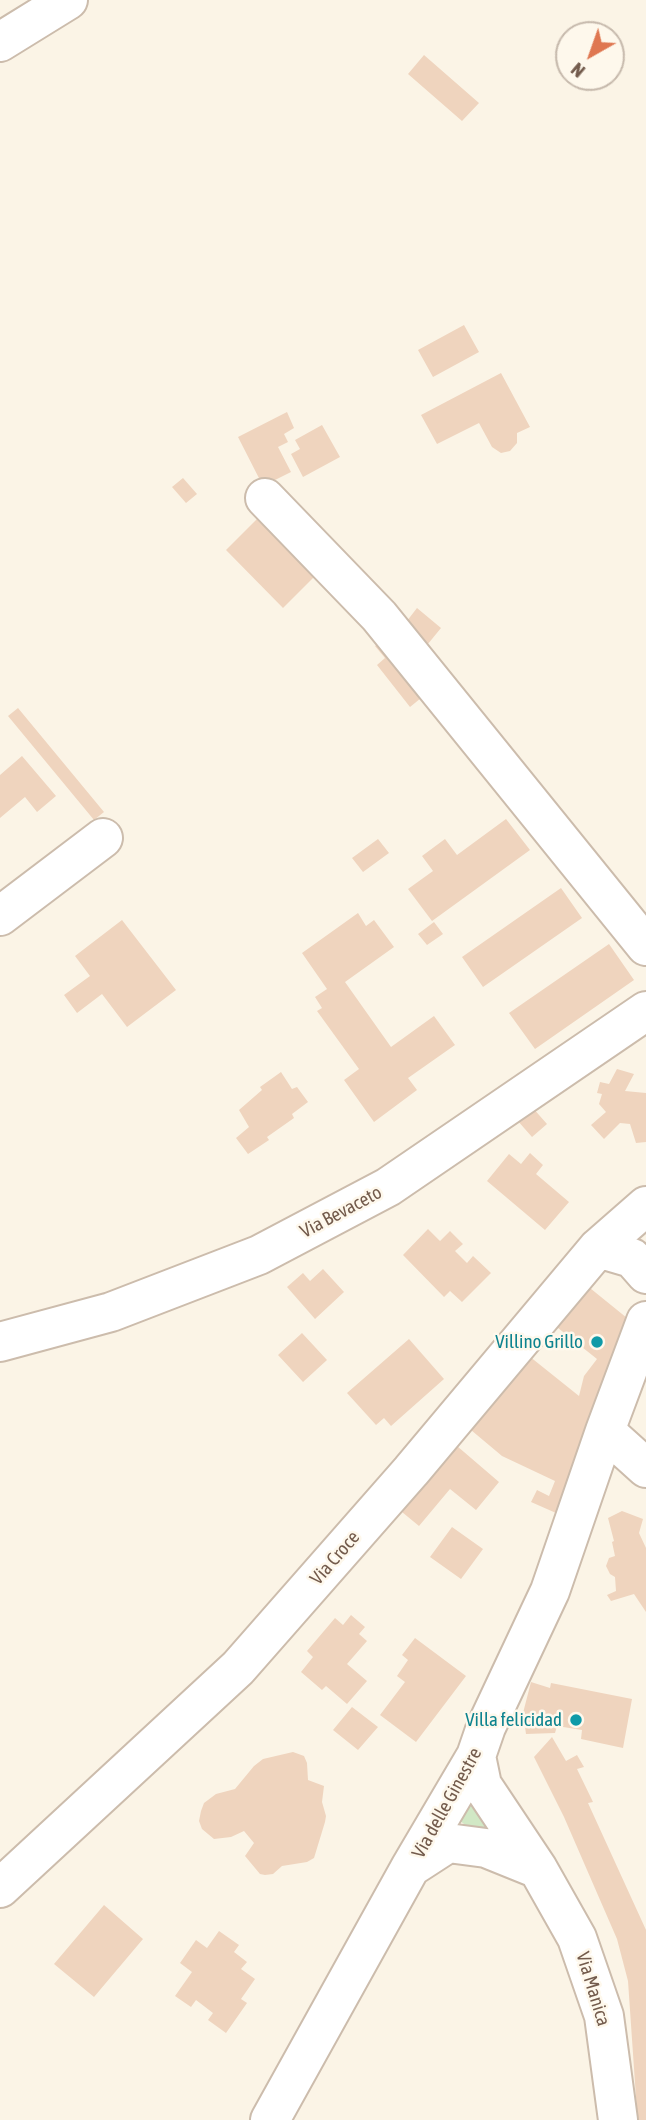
<!DOCTYPE html>
<html>
<head>
<meta charset="utf-8">
<style>
  body { margin:0 }
  #map { position:relative; width:646px; height:2120px; overflow:hidden; background:#fbf4e6; font-family:"Asap Condensed",sans-serif }
  canvas { display:block }
  .north { position:absolute; left:555px; top:21px; width:70px; height:70px; box-sizing:border-box; background:#fef8ec; border:2px solid #c6b9ac; border-radius:50%; rotate:220deg; font-size:19px; font-weight:700; line-height:28px; text-align:center; color:#735b4c }
  .north::after { content:''; display:block; margin:auto; width:24px; height:32px; background:#df7751; clip-path:polygon(50% 0,100% 100%,50% 72%,0 100%) }
</style>
</head>
<body>
<div id="map">
<canvas width="646" height="2120"></canvas>
<div class="north">N</div>
</div>
<script>
const c = document.querySelector('canvas').getContext('2d');
c.lineJoin = 'round';
function fillPath(path, color) {
  c.fillStyle = color;
  c.fill(path, 'evenodd');
}
function trace(path, color, width, dash) {
  c.strokeStyle = color;
  c.lineWidth = width;
  c.lineCap = dash ? 'butt' : 'round';
  c.setLineDash(dash || []);
  c.stroke(path);
}
function write(font, color, halo, rows, align = 'center') {
  c.font = font + ' "Asap Condensed",sans-serif';
  c.lineWidth = 5;
  c.setLineDash([]);
  c.textBaseline = 'middle';
  c.strokeStyle = halo;
  c.fillStyle = color;
  for (const [text, x, y, turn = 0] of rows) {
    c.save();
    c.translate(x, y);
    c.rotate((+turn || 0) * Math.PI / 180);
    c.textAlign = isNaN(turn) ? turn : align;
    if (halo) c.strokeText(text, 0, 0);
    c.fillText(text, 0, 0);
    c.restore();
  }
}
const green = new Path2D(`
  M 468,1795 L 507,1836 L 469,1828 L 454,1816 Z`);
const building = new Path2D(`
  M 424,55 L 479,103 L 462,121 L 408,74 Z
  M 464,325 L 479,352 L 433,377 L 418,350 Z
  M 501,373 L 530,427 L 517,433 L 517,443 L 510,451 L 501,453 L 492,447 L 479,423 L 437,444 L 421,415 Z
  M 287,412 L 294,428 L 284,434 L 288,442 L 278,447 L 291,472 L 263,486 L 238,437 Z
  M 322,425 L 340,457 L 303,477 L 291,454 L 300,449 L 295,440 Z
  M 183,478 L 197,494 L 186,503 L 172,487 Z
  M 265,511 L 322,569 L 283,608 L 226,550 Z
  M 417,608 L 441,628 L 423,650 L 400,630 Z
  M 383,640 L 426,694 L 410,707 L 377,665 L 385,658 L 375,646 Z
  M 18,708 L 104,812 L 94,820 L 8,716 Z
  M 22,756 L 56,796 L 37,812 L 25,797 L 0,818 L 0,775 Z
  M 506,819 L 530,850 L 432,921 L 408,889 L 433,871 L 422,856 L 445,839 L 457,855 Z
  M 378,839 L 389,853 L 363,872 L 352,858 Z
  M 561,888 L 582,918 L 483,987 L 462,957 Z
  M 358,913 L 366,926 L 374,920 L 394,947 L 345,982 L 391,1047 L 434,1016 L 455,1045 L 408,1078 L 417,1090 L 374,1122 L 344,1080 L 359,1069 L 317,1011 L 322,1008 L 315,997 L 327,989 L 302,953 Z
  M 122,920 L 176,990 L 127,1027 L 102,994 L 77,1013 L 64,995 L 90,976 L 75,956 Z
  M 434,922 L 443,934 L 427,945 L 418,934 Z
  M 609,944 L 634,980 L 535,1049 L 509,1013 Z
  M 617,1069 L 634,1074 L 625,1091 L 646,1093 L 646,1142 L 636,1143 L 630,1124 L 620,1123 L 604,1139 L 591,1125 L 606,1112 L 599,1104 L 602,1094 L 597,1093 L 600,1082 L 609,1084 Z
  M 281,1072 L 292,1089 L 297,1087 L 308,1102 L 292,1114 L 294,1118 L 267,1137 L 269,1140 L 248,1154 L 236,1138 L 249,1127 L 239,1110 L 262,1090 L 260,1087 Z
  M 532,1107 L 547,1124 L 532,1137 L 517,1120 Z
  M 530,1153 L 543,1165 L 536,1174 L 569,1202 L 545,1230 L 487,1181 L 509,1154 L 521,1164 Z
  M 428,1229 L 440,1241 L 450,1231 L 463,1244 L 455,1251 L 467,1263 L 473,1256 L 491,1273 L 462,1302 L 450,1291 L 444,1297 L 403,1255 Z
  M 323,1269 L 344,1292 L 315,1319 L 287,1287 L 303,1273 L 310,1281 Z
  M 585,1284 L 627,1318 L 568,1504 L 556,1513 L 531,1502 L 537,1490 L 549,1496 L 555,1481 L 502,1456 L 471,1430 L 529,1356 L 579,1396 L 584,1376 L 597,1359 L 553,1324 Z
  M 302,1333 L 327,1360 L 303,1382 L 278,1355 Z
  M 409,1339 L 444,1379 L 391,1426 L 384,1418 L 376,1425 L 347,1393 Z
  M 457,1446 L 499,1482 L 476,1510 L 450,1489 L 419,1526 L 402,1512 Z
  M 622,1511 L 643,1519 L 639,1533 L 646,1548 L 646,1612 L 634,1594 L 611,1601 L 607,1595 L 616,1591 L 615,1577 L 610,1574 L 606,1566 L 609,1558 L 615,1556 L 612,1542 L 614,1541 L 608,1518 Z
  M 452,1527 L 483,1549 L 461,1579 L 430,1557 Z
  M 351,1615 L 365,1627 L 359,1634 L 367,1641 L 347,1664 L 367,1681 L 347,1704 L 326,1686 L 322,1690 L 301,1672 L 313,1657 L 307,1651 L 335,1618 L 343,1625 Z
  M 415,1638 L 466,1676 L 416,1742 L 380,1715 L 405,1682 L 397,1676 L 408,1660 L 402,1655 Z
  M 531,1682 L 550,1688 L 551,1683 L 632,1699 L 623,1748 L 581,1739 L 582,1730 L 557,1726 L 555,1733 L 526,1734 L 523,1713 Z
  M 352,1707 L 378,1727 L 358,1750 L 333,1730 Z
  M 552,1737 L 566,1761 L 577,1755 L 584,1767 L 577,1769 L 593,1802 L 588,1803 L 646,1930 L 646,2120 L 639,2120 L 637,2112 L 628,1981 L 617,1939 L 564,1817 L 534,1757 Z
  M 293,1752 L 304,1756 L 307,1763 L 308,1780 L 324,1786 L 322,1802 L 326,1816 L 325,1822 L 314,1858 L 307,1862 L 282,1866 L 273,1874 L 265,1875 L 260,1874 L 245,1856 L 254,1843 L 244,1831 L 231,1837 L 214,1839 L 202,1829 L 199,1821 L 201,1811 L 204,1803 L 216,1794 L 235,1789 L 254,1766 L 263,1759 Z
  M 104,1905 L 143,1939 L 94,1997 L 54,1964 Z
  M 219,1931 L 239,1945 L 234,1952 L 247,1962 L 241,1969 L 255,1979 L 241,1999 L 247,2003 L 226,2033 L 208,2020 L 213,2013 L 196,2000 L 191,2007 L 175,1996 L 192,1972 L 180,1963 L 196,1940 L 207,1948 Z`);
const minor = new Path2D(`
  M 0,42 L 68,0
  M 265,498 L 379,616 L 646,946
  M 0,916 L 103,838
  M 598,1248 L 632,1258 L 646,1274
  M 0,1342 L 111,1312 L 259,1255 L 388,1187 L 646,1011
  M 605,1431 L 646,1468
  M 476,1756 L 482,1785 L 538,1869 L 577,1938 L 604,2016 L 618,2120
  M 411,1867 L 448,1843 L 486,1848 L 538,1869
  M 0,1888 L 238,1668 L 411,1471 L 598,1248 L 646,1206
  M 270,2120 L 410,1868 L 476,1756 L 486,1727 L 550,1591 L 605,1431 L 646,1321`);
const markers = [
  [597,1342,7,"#0f9aa8"],
  [576,1720,7,"#0f9aa8"]
];
const streetNames = [
  ["Via Bevaceto",341,1212,-28],
  ["Via Croce",335,1558,-49],
  ["Via delle Ginestre",447,1803,-61],
  ["Via Manica",593,1989,73]
];
const cultureNames = [
  ["Villino Grillo",583,1342],
  ["Villa felicidad",562,1720]
];
fillPath(green, '#d1e8c5');
fillPath(building, '#efd4be');
trace(minor, '#ccbcac', 42);
trace(minor, '#fff', 38);
for (const [x, y, r, color] of markers) {
  const dot = new Path2D();
  dot.arc(x, y, r, 0, 2 * Math.PI);
  c.fillStyle = color;
  c.fill(dot);
  trace(dot, '#fef8ec', 2.5);
}
write('19px', '#735b4c', '#fef8ec', streetNames);
write('19px', '#0d838f', '#fef8ec', cultureNames, 'right');
</script>
</body>
</html>
